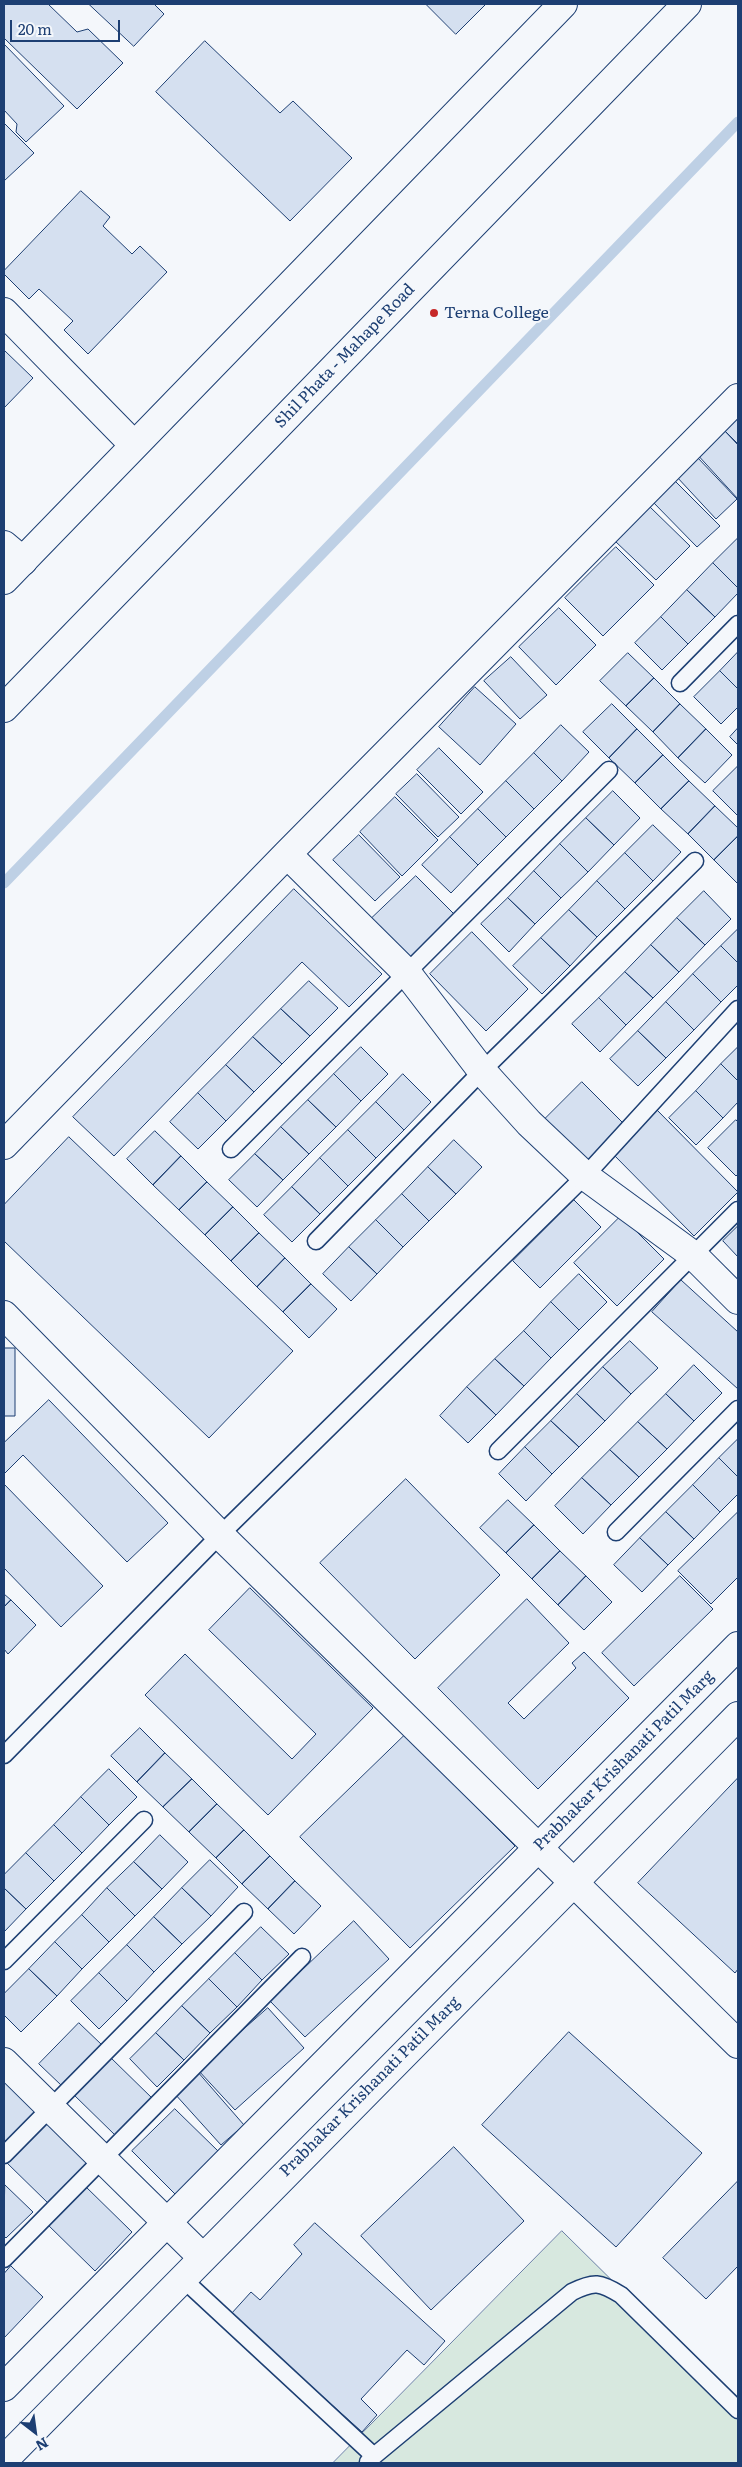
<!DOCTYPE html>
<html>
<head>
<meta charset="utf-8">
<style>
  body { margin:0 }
  #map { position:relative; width:742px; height:2467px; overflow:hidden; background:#f4f7fb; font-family:Literata,serif }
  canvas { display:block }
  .frame { position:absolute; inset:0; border:5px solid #1d3f73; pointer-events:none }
  .north { position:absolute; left:10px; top:2407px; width:50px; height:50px; -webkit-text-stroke:4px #f4f7fb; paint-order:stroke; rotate:150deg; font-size:14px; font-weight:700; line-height:20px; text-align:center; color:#1d3f73 }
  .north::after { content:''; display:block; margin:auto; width:18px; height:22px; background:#1d3f73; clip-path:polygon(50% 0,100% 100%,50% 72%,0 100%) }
  .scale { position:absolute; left:10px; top:20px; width:110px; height:22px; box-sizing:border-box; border:2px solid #1d3f73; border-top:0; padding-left:6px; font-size:15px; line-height:18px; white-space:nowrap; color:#1d3f73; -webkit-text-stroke:4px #f4f7fb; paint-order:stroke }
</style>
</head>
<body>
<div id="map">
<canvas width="742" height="2467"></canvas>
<div class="frame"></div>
<div class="north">N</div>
<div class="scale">20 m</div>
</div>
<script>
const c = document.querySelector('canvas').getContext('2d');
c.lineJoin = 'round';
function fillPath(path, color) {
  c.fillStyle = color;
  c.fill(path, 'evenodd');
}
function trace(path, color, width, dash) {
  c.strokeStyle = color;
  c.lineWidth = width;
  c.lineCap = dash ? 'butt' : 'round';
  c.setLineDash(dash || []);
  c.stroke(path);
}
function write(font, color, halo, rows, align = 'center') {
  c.font = font + ' Literata,serif';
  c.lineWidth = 4;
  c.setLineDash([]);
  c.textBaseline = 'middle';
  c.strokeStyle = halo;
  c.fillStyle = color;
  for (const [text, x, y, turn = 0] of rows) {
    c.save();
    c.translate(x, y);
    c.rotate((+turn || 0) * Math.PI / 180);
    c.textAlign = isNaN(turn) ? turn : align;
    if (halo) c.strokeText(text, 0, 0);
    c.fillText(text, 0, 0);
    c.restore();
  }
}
const green = new Path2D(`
  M 562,2231 L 738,2405 L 738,2463 L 333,2463 Z`);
const stream = new Path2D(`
  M 4,883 L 738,122`);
const building = new Path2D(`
  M 4,4 L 48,4 L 77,32 L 88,29 L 123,63 L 77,109 L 4,38 Z
  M 89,4 L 154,4 L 164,14 L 134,46 Z
  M 426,4 L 486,4 L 456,34 Z
  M 205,41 L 280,113 L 293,101 L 352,158 L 290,221 L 156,92 Z
  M 4,44 L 64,106 L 26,142 L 16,132 L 17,124 L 4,110 Z
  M 4,123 L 34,153 L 4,181 Z
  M 81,191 L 110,217 L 103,226 L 132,254 L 140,246 L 167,272 L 88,354 L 64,330 L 73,321 L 39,289 L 29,299 L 4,274 L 4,271 Z
  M 4,350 L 33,378 L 4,408 Z
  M 738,412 L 738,444 L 722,428 Z
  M 722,428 L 738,445 L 738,499 L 695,452 Z
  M 697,457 L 737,499 L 716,519 L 676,476 Z
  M 674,480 L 720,526 L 697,547 L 652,501 Z
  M 649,506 L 690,546 L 656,580 L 615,541 Z
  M 738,538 L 738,588 L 713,563 Z
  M 616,547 L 654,585 L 603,636 L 565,598 Z
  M 713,563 L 738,588 L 738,593 L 715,617 L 687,590 Z
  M 687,590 L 715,617 L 688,644 L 661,617 Z
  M 559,608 L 596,645 L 556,685 L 519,647 Z
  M 661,617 L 688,644 L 662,670 L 635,643 Z
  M 738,652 L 738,689 L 720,671 Z
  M 628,653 L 654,678 L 626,706 L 600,681 Z
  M 511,657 L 547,695 L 520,719 L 484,681 Z
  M 720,671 L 738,689 L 738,707 L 721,724 L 694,697 Z
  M 654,678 L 680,704 L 653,732 L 626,706 Z
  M 475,687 L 516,724 L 480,765 L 439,727 Z
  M 612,704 L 637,729 L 609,758 L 583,732 Z
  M 680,704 L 706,729 L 678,758 L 653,732 Z
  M 561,725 L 589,752 L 562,781 L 534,753 Z
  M 738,728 L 738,745 L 730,737 Z
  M 637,729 L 663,755 L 635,783 L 609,758 Z
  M 706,729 L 732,755 L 705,783 L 678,758 Z
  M 439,748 L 483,792 L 461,814 L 417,770 Z
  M 534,753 L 562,781 L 534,809 L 506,781 Z
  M 663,755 L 689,781 L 661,809 L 635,783 Z
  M 738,766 L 738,816 L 713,791 Z
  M 417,774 L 459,817 L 438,837 L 396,794 Z
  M 506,781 L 534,809 L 506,837 L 478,809 Z
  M 689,781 L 715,806 L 688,834 L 661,809 Z
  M 613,791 L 640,818 L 614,845 L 586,818 Z
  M 395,797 L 438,840 L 402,876 L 360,832 Z
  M 715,806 L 738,828 L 738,836 L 714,860 L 688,834 Z
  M 478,809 L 506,837 L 478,865 L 450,837 Z
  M 586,818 L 614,845 L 588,872 L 560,844 Z
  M 653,825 L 681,852 L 653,881 L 625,853 Z
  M 359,835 L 400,877 L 375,901 L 333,860 Z
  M 738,836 L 738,884 L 714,860 Z
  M 450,837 L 478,865 L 451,893 L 422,865 Z
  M 560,844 L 588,872 L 561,898 L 534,871 Z
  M 625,853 L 653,881 L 625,909 L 597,881 Z
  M 534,871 L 561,898 L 535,924 L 508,898 Z
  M 416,876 L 456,916 L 413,959 L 372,918 Z
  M 597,881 L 625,909 L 597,937 L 569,910 Z
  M 294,889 L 382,974 L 349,1007 L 302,962 L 114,1156 L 73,1117 Z
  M 704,891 L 731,919 L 705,945 L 677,918 Z
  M 508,898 L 535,924 L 509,952 L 481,924 Z
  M 569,910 L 597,937 L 570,966 L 541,938 Z
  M 677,918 L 705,945 L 679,972 L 651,945 Z
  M 738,929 L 738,963 L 721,946 Z
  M 472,932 L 528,989 L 486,1031 L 430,974 Z
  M 541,938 L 570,966 L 542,994 L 513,966 Z
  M 651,945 L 679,972 L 653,998 L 625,972 Z
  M 721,946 L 738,963 L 738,985 L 721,1002 L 693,974 Z
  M 625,972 L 653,998 L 626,1025 L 599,998 Z
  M 693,974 L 721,1002 L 694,1030 L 666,1002 Z
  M 309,981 L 338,1008 L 310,1036 L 281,1009 Z
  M 599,998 L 626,1025 L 600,1052 L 572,1024 Z
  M 666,1002 L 694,1030 L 666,1058 L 638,1031 Z
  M 281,1009 L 310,1036 L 282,1064 L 253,1037 Z
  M 638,1031 L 666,1058 L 638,1086 L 610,1059 Z
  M 253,1037 L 282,1064 L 254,1092 L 226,1065 Z
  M 361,1047 L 388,1074 L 361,1101 L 334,1074 Z
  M 738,1047 L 738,1081 L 721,1064 Z
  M 721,1064 L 738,1081 L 738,1102 L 723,1118 L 696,1091 Z
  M 226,1065 L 254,1092 L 226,1121 L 198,1093 Z
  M 334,1074 L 361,1101 L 336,1127 L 308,1100 Z
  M 403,1074 L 431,1102 L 404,1130 L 376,1102 Z
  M 582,1082 L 624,1124 L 585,1164 L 542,1122 Z
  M 696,1091 L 723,1118 L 696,1145 L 669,1118 Z
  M 198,1093 L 226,1121 L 198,1149 L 170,1122 Z
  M 308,1100 L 336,1127 L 309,1154 L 281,1127 Z
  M 376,1102 L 404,1130 L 376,1158 L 348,1130 Z
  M 655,1108 L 738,1192 L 694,1236 L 611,1152 Z
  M 736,1120 L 738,1122 L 738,1174 L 736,1176 L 708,1148 Z
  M 281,1127 L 309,1154 L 283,1180 L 255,1154 Z
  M 348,1130 L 376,1158 L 348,1186 L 320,1158 Z
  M 155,1131 L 181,1156 L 153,1185 L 127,1159 Z
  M 69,1137 L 293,1351 L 209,1438 L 4,1241 L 4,1205 Z
  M 454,1140 L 482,1167 L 456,1194 L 428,1167 Z
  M 255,1154 L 283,1180 L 257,1207 L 229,1180 Z
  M 181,1156 L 207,1182 L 179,1210 L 153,1185 Z
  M 320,1158 L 348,1186 L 320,1214 L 292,1187 Z
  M 428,1167 L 456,1194 L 429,1221 L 402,1194 Z
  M 207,1182 L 233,1207 L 205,1235 L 179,1210 Z
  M 292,1187 L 320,1214 L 292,1242 L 264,1215 Z
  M 402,1194 L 429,1221 L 403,1247 L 376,1220 Z
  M 574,1200 L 601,1227 L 540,1288 L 513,1261 Z
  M 233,1207 L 259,1233 L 231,1261 L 205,1235 Z
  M 621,1216 L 664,1259 L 617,1306 L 574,1263 Z
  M 376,1220 L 403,1247 L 377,1274 L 349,1247 Z
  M 738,1226 L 738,1257 L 723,1241 Z
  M 259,1233 L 285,1258 L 257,1287 L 231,1261 Z
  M 349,1247 L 377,1274 L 351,1301 L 323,1274 Z
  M 285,1258 L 311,1284 L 283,1312 L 257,1287 Z
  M 579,1274 L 607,1302 L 579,1330 L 551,1302 Z
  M 681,1280 L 738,1332 L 738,1389 L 652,1312 Z
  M 311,1284 L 337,1309 L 309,1338 L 283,1312 Z
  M 551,1302 L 579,1330 L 551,1358 L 524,1331 Z
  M 524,1331 L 551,1358 L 524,1386 L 495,1359 Z
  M 630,1341 L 658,1368 L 631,1394 L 603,1367 Z
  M 4,1348 L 15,1348 L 15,1416 L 4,1416 Z
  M 495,1359 L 524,1386 L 496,1415 L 467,1387 Z
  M 694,1365 L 722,1393 L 694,1421 L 666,1394 Z
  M 603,1367 L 631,1394 L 605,1421 L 577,1394 Z
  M 467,1387 L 496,1415 L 468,1443 L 440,1416 Z
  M 577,1394 L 605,1421 L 579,1447 L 551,1421 Z
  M 666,1394 L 694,1421 L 667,1449 L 638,1422 Z
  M 49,1400 L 168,1523 L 127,1562 L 23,1455 L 4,1474 L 4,1443 Z
  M 551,1421 L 579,1447 L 552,1474 L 525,1447 Z
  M 638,1422 L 667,1449 L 639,1477 L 610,1450 Z
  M 738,1439 L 738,1477 L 719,1458 Z
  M 525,1447 L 552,1474 L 526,1501 L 499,1474 Z
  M 610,1450 L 639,1477 L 611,1505 L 582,1478 Z
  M 719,1458 L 738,1477 L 738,1494 L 720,1512 L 693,1485 Z
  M 582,1478 L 611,1505 L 583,1534 L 555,1506 Z
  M 406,1479 L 500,1575 L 415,1659 L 320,1563 Z
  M 4,1484 L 103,1586 L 61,1627 L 4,1568 Z
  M 693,1485 L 720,1512 L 694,1539 L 666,1512 Z
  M 508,1500 L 534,1525 L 506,1553 L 480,1528 Z
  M 666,1512 L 694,1539 L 668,1565 L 640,1538 Z
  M 738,1512 L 738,1577 L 711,1604 L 678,1571 Z
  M 534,1525 L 560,1551 L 532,1579 L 506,1553 Z
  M 640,1538 L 668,1565 L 642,1592 L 614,1565 Z
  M 560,1551 L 586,1576 L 558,1605 L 532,1579 Z
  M 586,1576 L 612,1602 L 584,1630 L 558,1605 Z
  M 680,1576 L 713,1609 L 634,1686 L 602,1653 Z
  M 250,1588 L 373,1708 L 268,1815 L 145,1695 L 185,1654 L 292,1759 L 316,1734 L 209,1630 Z
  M 4,1594 L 11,1600 L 4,1607 Z
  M 527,1599 L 569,1643 L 508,1703 L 524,1719 L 576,1668 L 572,1663 L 584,1652 L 629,1698 L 538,1789 L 438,1688 Z
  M 11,1600 L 36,1625 L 8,1654 L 4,1649 L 4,1607 Z
  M 140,1728 L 165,1753 L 137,1782 L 111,1756 Z
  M 405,1735 L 515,1846 L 410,1948 L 300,1837 Z
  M 165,1753 L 192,1779 L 163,1807 L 137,1782 Z
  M 109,1769 L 137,1797 L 109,1825 L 81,1797 Z
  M 738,1778 L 738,1969 L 735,1973 L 638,1883 Z
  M 192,1779 L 217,1804 L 189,1832 L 163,1807 Z
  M 81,1797 L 109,1825 L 82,1853 L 54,1825 Z
  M 217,1804 L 244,1830 L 216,1858 L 189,1832 Z
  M 54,1825 L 82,1853 L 54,1881 L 26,1853 Z
  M 244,1830 L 270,1856 L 242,1884 L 216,1858 Z
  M 160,1835 L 188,1862 L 162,1889 L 134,1862 Z
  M 26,1853 L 54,1881 L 26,1909 L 4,1888 L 4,1875 Z
  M 270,1856 L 295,1881 L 268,1909 L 242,1884 Z
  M 210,1860 L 238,1887 L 211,1916 L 182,1888 Z
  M 134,1862 L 162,1889 L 135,1916 L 107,1888 Z
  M 295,1881 L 321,1906 L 294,1934 L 268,1909 Z
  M 4,1888 L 26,1909 L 4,1932 Z
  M 107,1888 L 135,1916 L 109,1942 L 82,1915 Z
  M 182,1888 L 211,1916 L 182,1944 L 154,1917 Z
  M 82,1915 L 109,1942 L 82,1969 L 55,1942 Z
  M 154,1917 L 182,1944 L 154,1972 L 127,1945 Z
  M 354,1921 L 389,1959 L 305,2037 L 270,2001 Z
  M 261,1927 L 289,1954 L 262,1980 L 235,1953 Z
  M 55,1942 L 82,1969 L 57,1996 L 29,1969 Z
  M 127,1945 L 154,1972 L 127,2001 L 99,1973 Z
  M 235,1953 L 262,1980 L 237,2007 L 209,1979 Z
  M 29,1969 L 57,1996 L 21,2032 L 4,2015 L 4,1994 Z
  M 99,1973 L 127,2001 L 99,2029 L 71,2001 Z
  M 209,1979 L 237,2007 L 210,2033 L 182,2006 Z
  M 182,2006 L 210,2033 L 184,2060 L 156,2033 Z
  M 268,2008 L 304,2048 L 235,2110 L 198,2070 Z
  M 79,2023 L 102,2045 L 62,2086 L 39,2064 Z
  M 569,2032 L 702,2153 L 616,2247 L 482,2125 Z
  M 156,2033 L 184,2060 L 157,2087 L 130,2059 Z
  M 109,2056 L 154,2100 L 117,2137 L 72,2093 Z
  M 197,2071 L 244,2125 L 221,2145 L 174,2093 Z
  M 4,2081 L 37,2113 L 4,2147 Z
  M 175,2109 L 218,2151 L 175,2194 L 132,2151 Z
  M 45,2121 L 90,2165 L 50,2205 L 5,2161 Z
  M 454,2147 L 524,2221 L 431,2310 L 361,2236 Z
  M 738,2181 L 738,2266 L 706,2299 L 663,2258 Z
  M 83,2184 L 132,2232 L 95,2271 L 45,2222 Z
  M 5,2185 L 33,2212 L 6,2238 L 4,2236 Z
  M 315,2223 L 445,2341 L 424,2365 L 407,2350 L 361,2399 L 377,2415 L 362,2432 L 231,2314 L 251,2292 L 260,2300 L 302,2254 L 294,2245 Z
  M 11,2266 L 43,2297 L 4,2338 L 4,2274 Z`);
const service = new Path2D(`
  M 680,683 L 738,624
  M 231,1149 L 609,770
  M 316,1241 L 482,1071 L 695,861
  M 498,1451 L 738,1210
  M 616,1532 L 738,1409
  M 4,1755 L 220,1535 L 585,1176 L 738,1009
  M 4,1961 L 144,1820
  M 4,2155 L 244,1912
  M 4,2259 L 302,1957
  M 183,2279 L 374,2456 L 368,2462
  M 374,2456 L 572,2292 C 594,2281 600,2282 621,2295 L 738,2410`);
const minor = new Path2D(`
  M 4,312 L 134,445
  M 4,545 L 23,561
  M 287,854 L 407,973 L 482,1071 L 529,1123 L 585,1176 L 693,1255 L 738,1300
  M 4,1145 L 287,854 L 738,398
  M 4,1315 L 220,1535 L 738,2044
  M 4,2062 L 202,2257`);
const tertiary = new Path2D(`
  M 4,2387 L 738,1646
  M 4,2460 L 738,1716`);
const secondary = new Path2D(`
  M 4,580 L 563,4
  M 4,708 L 687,4`);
const markers = [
  [434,313,5,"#c62828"]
];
const poiNames = [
  ["Terna College",444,313]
];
const streetNames = [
  ["Shil Phata - Mahape Road",345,356,-46],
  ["Prabhakar Krishanati Patil Marg",624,1761,-45],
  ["Prabhakar Krishanati Patil Marg",370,2087,-45]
];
fillPath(green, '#d7e8df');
trace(green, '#687fa3', 1);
trace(stream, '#bed0e5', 11);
fillPath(building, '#d5e0f0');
trace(building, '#1d3f73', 1);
trace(service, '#1d3f73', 19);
trace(minor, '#1d3f73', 30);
trace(tertiary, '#1d3f73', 30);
trace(secondary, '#1d3f73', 30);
trace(service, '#f4f7fb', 16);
trace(minor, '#f4f7fb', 28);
trace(tertiary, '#f4f7fb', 28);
trace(secondary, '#f4f7fb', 28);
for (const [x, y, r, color] of markers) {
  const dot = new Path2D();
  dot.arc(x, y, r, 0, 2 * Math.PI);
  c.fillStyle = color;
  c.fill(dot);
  trace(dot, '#f4f7fb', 2);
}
write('16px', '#1d3f73', '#f4f7fb', poiNames, 'left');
write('16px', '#1d3f73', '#f4f7fb', streetNames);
</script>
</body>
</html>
